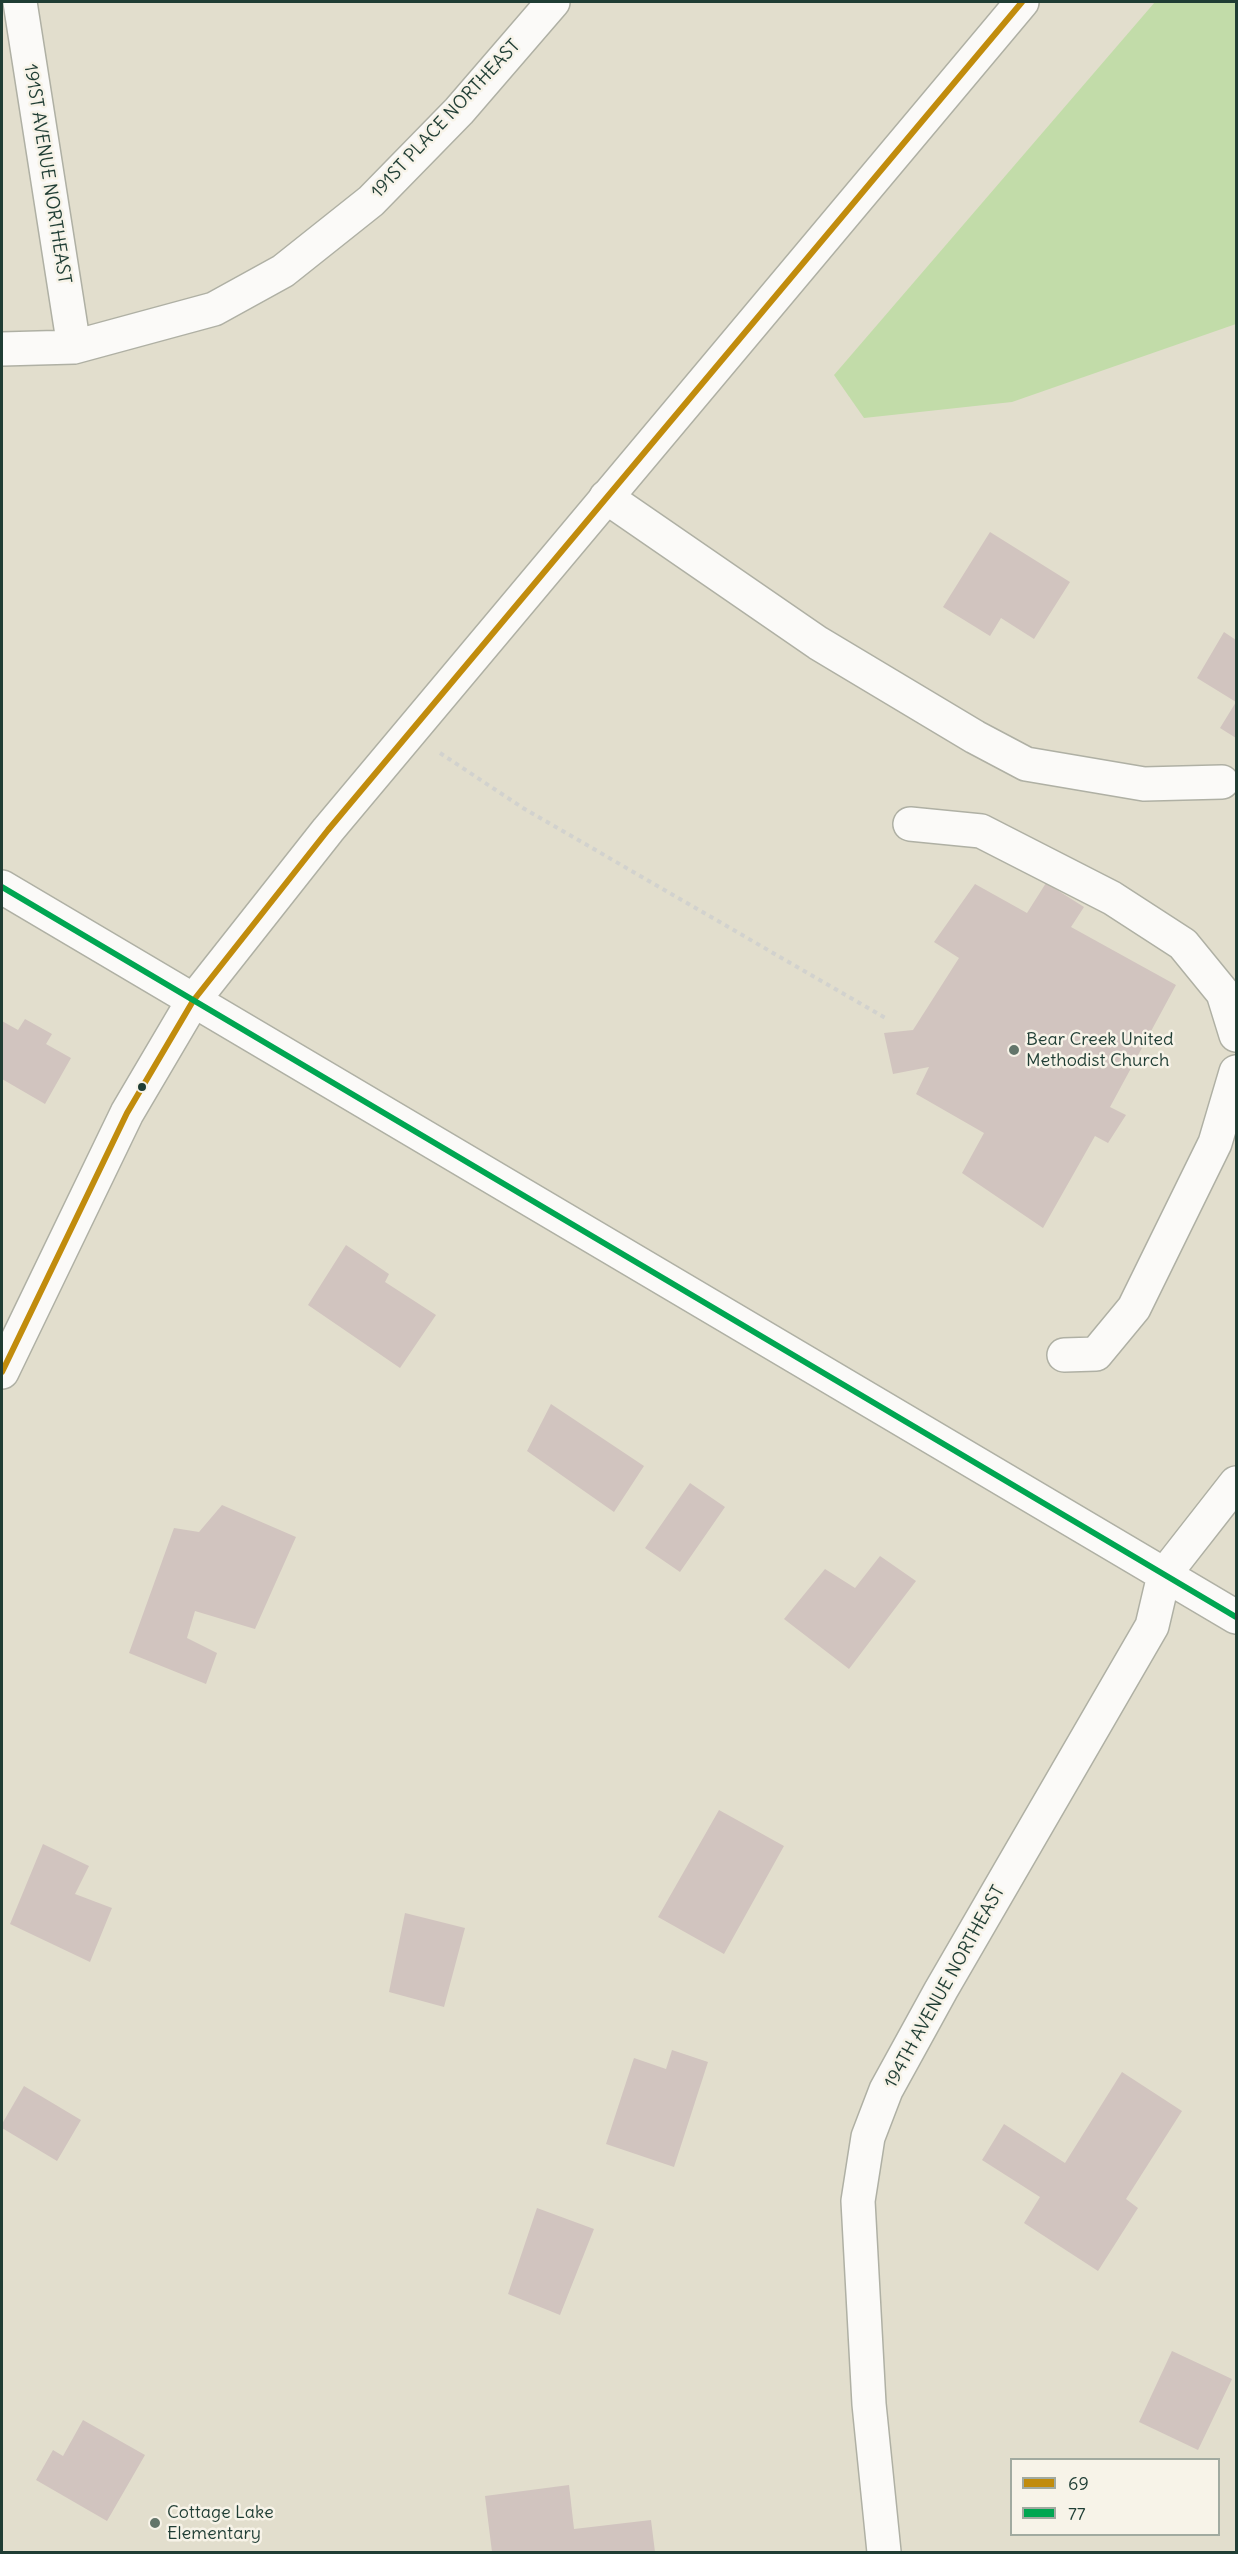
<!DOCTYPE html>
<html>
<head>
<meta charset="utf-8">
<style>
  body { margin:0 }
  #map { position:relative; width:1238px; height:2554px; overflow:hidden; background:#e2decd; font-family:Delius,sans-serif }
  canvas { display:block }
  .frame { position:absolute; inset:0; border:3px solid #1f3d34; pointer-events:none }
  .legend { position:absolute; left:1010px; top:2458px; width:210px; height:78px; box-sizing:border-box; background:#f7f3e8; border:2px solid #a1aaa0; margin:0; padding:8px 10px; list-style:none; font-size:18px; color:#1f3d34 }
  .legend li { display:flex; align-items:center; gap:12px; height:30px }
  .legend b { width:30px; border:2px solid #a1aaa0 }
</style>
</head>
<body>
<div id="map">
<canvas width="1238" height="2554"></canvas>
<div class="frame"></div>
<ul class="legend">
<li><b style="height:8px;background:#c18c0d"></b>69</li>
<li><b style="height:8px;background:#00a651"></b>77</li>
</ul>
</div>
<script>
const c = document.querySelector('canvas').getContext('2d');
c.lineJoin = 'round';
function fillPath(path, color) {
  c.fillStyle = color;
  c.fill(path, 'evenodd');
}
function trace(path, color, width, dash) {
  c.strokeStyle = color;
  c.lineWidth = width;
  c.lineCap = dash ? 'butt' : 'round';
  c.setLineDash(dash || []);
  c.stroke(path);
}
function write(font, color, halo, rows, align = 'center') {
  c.font = font + ' Delius,sans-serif';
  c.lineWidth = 5;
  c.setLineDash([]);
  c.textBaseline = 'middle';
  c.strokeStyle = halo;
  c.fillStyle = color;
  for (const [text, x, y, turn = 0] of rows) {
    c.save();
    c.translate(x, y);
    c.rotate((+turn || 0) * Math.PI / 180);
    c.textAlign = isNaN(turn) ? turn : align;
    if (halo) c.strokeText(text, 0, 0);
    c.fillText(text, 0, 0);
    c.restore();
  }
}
const green = new Path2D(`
  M 1155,2 L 1236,2 L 1236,324 L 1012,402 L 864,418 L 834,375 Z`);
const building = new Path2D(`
  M 990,532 L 1070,582 L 1034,639 L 1001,618 L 990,636 L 943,607 Z
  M 1224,632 L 1236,640 L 1236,702 L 1197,678 Z
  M 1236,702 L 1236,738 L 1220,728 Z
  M 1046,883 L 1084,907 L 1071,927 L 1176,985 L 1110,1107 L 1126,1115 L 1108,1143 L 1095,1136 L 1043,1228 L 962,1173 L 984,1133 L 916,1094 L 929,1067 L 893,1074 L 884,1033 L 913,1030 L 959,958 L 934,942 L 975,884 L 1027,913 Z
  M 25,1019 L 52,1034 L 46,1044 L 71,1058 L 45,1104 L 2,1079 L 2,1021 L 18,1030 Z
  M 346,1245 L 389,1274 L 385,1282 L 436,1315 L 400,1368 L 308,1305 Z
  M 551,1404 L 644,1466 L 614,1512 L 527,1451 Z
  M 690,1483 L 725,1507 L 680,1572 L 645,1548 Z
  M 222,1505 L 296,1537 L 255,1629 L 195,1611 L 187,1638 L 217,1653 L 206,1684 L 129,1653 L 174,1528 L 199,1532 Z
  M 880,1556 L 916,1581 L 849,1669 L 784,1619 L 825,1569 L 855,1588 Z
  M 719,1810 L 784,1846 L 724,1954 L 658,1917 Z
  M 43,1844 L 89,1866 L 75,1894 L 112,1908 L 90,1962 L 10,1924 Z
  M 405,1913 L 465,1928 L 444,2007 L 389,1992 Z
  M 672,2050 L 708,2062 L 674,2167 L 606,2144 L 634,2058 L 666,2069 Z
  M 1122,2072 L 1182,2111 L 1126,2199 L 1138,2208 L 1098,2271 L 1024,2223 L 1040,2197 L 982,2160 L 1004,2124 L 1065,2163 Z
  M 24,2086 L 81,2120 L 57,2161 L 2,2128 L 2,2124 Z
  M 537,2208 L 594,2229 L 560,2315 L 508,2294 Z
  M 1172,2351 L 1232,2379 L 1198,2450 L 1139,2422 Z
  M 83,2420 L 145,2455 L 107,2521 L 36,2480 L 53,2450 L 63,2456 Z
  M 569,2485 L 574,2529 L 651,2520 L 655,2552 L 492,2552 L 485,2496 Z`);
const path = new Path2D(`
  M 440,753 L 523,808 L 887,1019`);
const minor = new Path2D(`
  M 20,2 L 74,347
  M 2,349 L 74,347 L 214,309 L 283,271 L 371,201 L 459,111 L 553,2
  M 606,497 L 818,643 L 975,737 L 1026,764 L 1144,784 L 1222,782
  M 910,824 L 981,831 L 1112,898 L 1183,944 L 1223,993 L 1236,1035
  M 2,887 L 1236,1617
  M 1064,1355 L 1096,1354 L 1134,1308 L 1215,1143 L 1236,1072
  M 884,2552 L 869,2404 L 858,2201 L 868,2137 L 886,2090 L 941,1990 L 1152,1626 L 1164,1575 L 1236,1483`);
const major = new Path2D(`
  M 2,1372 L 127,1113 L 193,1001 L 328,830 L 1022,2`);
const bus1 = new Path2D(`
  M 2,1372 L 127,1113 L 193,1001 L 328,830 L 1022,2`);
const bus2 = new Path2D(`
  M 2,887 L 1236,1617`);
const markers = [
  [1014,1050,6,"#63756a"],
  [142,1087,5,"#1f3d34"],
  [155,2523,6,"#63756a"]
];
const streetNames = [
  ["191ST PLACE NORTHEAST",446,119,-47],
  ["191ST AVENUE NORTHEAST",47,174,81],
  ["194TH AVENUE NORTHEAST",945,1987,-61]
];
const poiNames = [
  ["Bear Creek United",1026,1040],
  ["Methodist Church",1026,1061],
  ["Cottage Lake",167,2513],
  ["Elementary",167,2534]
];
fillPath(green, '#c2dca9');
fillPath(building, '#d1c4bf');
trace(minor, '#afb0a4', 36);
trace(major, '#afb0a4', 36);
trace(path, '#d2d2ce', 4, [4.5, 4.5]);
trace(minor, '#fbfaf8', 33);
trace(major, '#fbfaf8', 33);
trace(bus1, '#c18c0d', 6);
trace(bus2, '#00a651', 6);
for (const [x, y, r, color] of markers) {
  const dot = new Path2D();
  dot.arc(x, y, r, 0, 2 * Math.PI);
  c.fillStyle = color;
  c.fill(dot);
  trace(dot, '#f7f3e8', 2);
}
write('18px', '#1f3d34', '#f7f3e8', streetNames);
write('18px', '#1f3d34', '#f7f3e8', poiNames, 'left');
</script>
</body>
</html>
